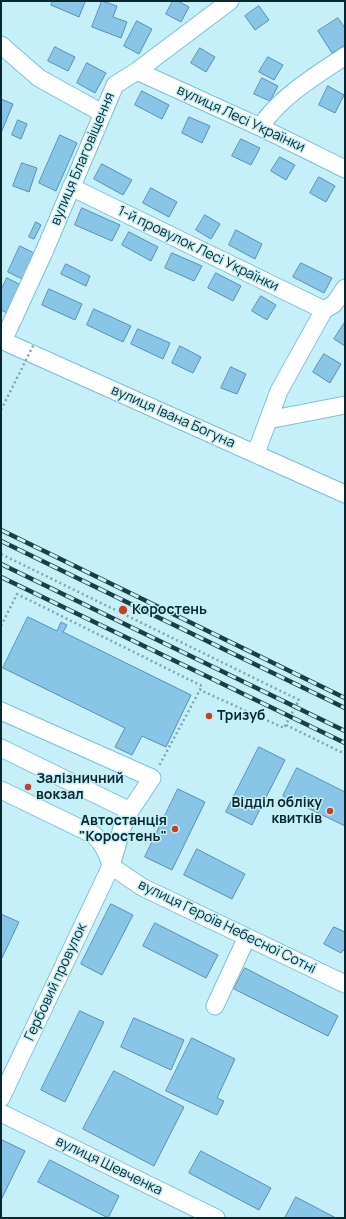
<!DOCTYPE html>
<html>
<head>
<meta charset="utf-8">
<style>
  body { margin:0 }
  #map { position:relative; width:346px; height:1219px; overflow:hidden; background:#c5f0fa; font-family:Manrope,sans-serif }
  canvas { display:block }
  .frame { position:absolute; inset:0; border:2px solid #07282e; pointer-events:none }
</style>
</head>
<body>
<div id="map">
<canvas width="346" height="1219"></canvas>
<div class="frame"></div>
</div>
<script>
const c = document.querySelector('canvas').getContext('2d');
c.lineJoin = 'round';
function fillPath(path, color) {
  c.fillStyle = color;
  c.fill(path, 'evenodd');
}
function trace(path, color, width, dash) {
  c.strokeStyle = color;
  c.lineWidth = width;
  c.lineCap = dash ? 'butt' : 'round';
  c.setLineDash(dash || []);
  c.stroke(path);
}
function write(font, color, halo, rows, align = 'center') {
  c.font = font + ' Manrope,sans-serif';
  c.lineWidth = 3;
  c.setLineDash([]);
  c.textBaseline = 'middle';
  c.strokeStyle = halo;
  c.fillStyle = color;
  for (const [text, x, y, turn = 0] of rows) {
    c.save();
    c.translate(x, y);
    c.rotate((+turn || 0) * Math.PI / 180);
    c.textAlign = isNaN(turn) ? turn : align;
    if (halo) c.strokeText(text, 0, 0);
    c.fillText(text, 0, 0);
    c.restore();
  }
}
const building = new Path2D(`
  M 53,1 L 84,1 L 85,2 L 79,17 L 51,5 Z
  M 102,1 L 117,6 L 113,17 L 127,22 L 121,38 L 92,27 Z
  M 173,1 L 178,1 L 189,7 L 181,22 L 166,14 Z
  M 259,6 L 269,20 L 255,30 L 245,16 Z
  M 338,18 L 345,28 L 345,45 L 332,53 L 318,31 Z
  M 137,21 L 152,29 L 139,54 L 124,46 Z
  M 55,47 L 75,57 L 68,71 L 48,61 Z
  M 200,48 L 215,57 L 206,72 L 191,63 Z
  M 268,57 L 283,65 L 274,80 L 259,72 Z
  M 87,63 L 106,73 L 95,93 L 77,83 Z
  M 262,78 L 278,86 L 270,101 L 254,94 Z
  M 328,86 L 344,95 L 335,113 L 319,105 Z
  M 142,91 L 169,105 L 162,119 L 135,105 Z
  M 1,99 L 13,104 L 1,133 Z
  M 189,117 L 210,126 L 202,143 L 182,133 Z
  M 18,120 L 27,124 L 21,139 L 12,135 Z
  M 60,135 L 77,143 L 56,191 L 39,183 Z
  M 241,139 L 260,148 L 251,165 L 232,156 Z
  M 280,157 L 295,165 L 286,180 L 271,171 Z
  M 22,163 L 37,168 L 29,192 L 13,186 Z
  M 102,164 L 132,180 L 123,195 L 94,179 Z
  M 319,177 L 335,186 L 326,202 L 310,193 Z
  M 151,188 L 177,202 L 169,217 L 143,203 Z
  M 82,208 L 120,225 L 112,241 L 75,225 Z
  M 205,215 L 220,224 L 211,239 L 196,230 Z
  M 36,222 L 41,225 L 34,239 L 29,237 Z
  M 236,230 L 262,244 L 255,259 L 229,245 Z
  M 129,232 L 158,247 L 151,261 L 122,245 Z
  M 20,246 L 34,253 L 22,279 L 8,272 Z
  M 172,253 L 202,266 L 194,281 L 165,268 Z
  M 301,263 L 332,278 L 324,293 L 293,277 Z
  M 66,264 L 90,276 L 86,286 L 61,274 Z
  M 216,273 L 241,286 L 233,301 L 208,288 Z
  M 7,278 L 23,286 L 9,314 L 1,310 L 1,290 Z
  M 49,289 L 82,304 L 75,320 L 42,305 Z
  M 261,296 L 276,305 L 267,320 L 252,311 Z
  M 94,309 L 131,326 L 123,342 L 87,325 Z
  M 345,322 L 345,346 L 334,339 Z
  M 138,329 L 170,343 L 163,359 L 131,344 Z
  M 180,346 L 201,357 L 193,373 L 172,363 Z
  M 324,354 L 341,364 L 330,383 L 313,372 Z
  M 231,367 L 246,374 L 237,394 L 221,388 Z
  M 28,617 L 57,631 L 61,622 L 67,625 L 63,632 L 191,695 L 166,747 L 142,736 L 132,755 L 115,747 L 125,728 L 3,668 Z
  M 259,747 L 285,760 L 252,825 L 226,812 Z
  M 297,768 L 345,792 L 345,826 L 283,796 Z
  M 178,789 L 205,802 L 172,870 L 145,857 Z
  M 197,849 L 245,874 L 232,899 L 184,875 Z
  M 111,904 L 133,915 L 102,975 L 81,964 Z
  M 1,914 L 19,922 L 1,960 Z
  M 155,923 L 218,955 L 206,978 L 143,946 Z
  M 334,927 L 345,932 L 345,951 L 343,950 L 341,953 L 324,944 Z
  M 245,968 L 338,1016 L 328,1036 L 234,989 Z
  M 80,1011 L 104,1022 L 65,1102 L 41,1090 Z
  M 134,1018 L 184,1040 L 171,1070 L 121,1047 Z
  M 192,1038 L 235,1059 L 217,1098 L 224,1101 L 217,1115 L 166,1091 Z
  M 114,1071 L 184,1107 L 154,1166 L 83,1129 Z
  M 2,1140 L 25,1151 L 1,1200 L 1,1143 Z
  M 201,1151 L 271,1188 L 259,1210 L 189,1173 Z
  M 50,1160 L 119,1196 L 108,1218 L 38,1182 Z
  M 296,1197 L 336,1218 L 285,1218 Z`);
const path = new Path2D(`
  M 1,554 L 299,700 L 284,728 L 200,690
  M 1,626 L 17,594 L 202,686 L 159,766
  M 286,725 L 345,754`);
const minor = new Path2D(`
  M 1,45 L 39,78 L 102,113
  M 137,71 L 260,127 L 345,169
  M 260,127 C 280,97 315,76 345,56
  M 71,187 L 324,310
  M 1,340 L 345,494
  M 3,341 L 44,252 L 115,85 L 137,71 L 230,1
  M 268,420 L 345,405
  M 256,453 L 279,391 L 324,310 L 334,304 L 345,288
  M 1,711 L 152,778 L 130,811 L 122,828 L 111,866 L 1,1098
  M 1,748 L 130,811
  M 1,790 L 94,835 C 103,845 108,853 111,866
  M 111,866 L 142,887 L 345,984
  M 215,1006 L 247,937
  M 1,1113 L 216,1218`);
const rail = new Path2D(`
  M 1,530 L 345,698
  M 1,541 L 345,708
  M 1,564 L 345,731
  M 1,577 L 345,743`);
const pathBridge = new Path2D(`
  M 1,410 L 34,344`);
const markers = [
  [123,610,5,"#ca3f23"],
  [209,716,4,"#ca3f23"],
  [28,787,4,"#ca3f23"],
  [330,811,4,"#ca3f23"],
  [175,829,4,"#ca3f23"]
];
const streetNames = [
  ["вулиця Лесі Українки",241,119,25],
  ["вулиця Благовіщення",83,159,-67],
  ["1-й провулок Лесі Українки",198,249,26],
  ["вулиця Івана Богуна",173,417,24],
  ["вулиця Героїв Небесної Сотні",227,927,26],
  ["Гербовий провулок",56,982,-65],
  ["вулиця Шевченка",109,1166,26]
];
const poiNames = [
  ["Коростень",132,610],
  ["Тризуб",217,716],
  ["Залізничний",36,779],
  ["вокзал",36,795],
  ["Відділ обліку",322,803,"right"],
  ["квитків",322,819,"right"],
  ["Автостанція",167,821,"right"],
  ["\"Коростень\"",167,837,"right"]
];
fillPath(building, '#89c5e6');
trace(building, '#5690af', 1);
trace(minor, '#78c2d3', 19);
trace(path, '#7ea5ae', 2.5, [2, 3]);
trace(minor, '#fff', 17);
trace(rail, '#1b3d43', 4.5);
trace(rail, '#c5f0fa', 3, [9]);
trace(pathBridge, '#7ea5ae', 2.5, [2, 3]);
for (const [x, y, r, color] of markers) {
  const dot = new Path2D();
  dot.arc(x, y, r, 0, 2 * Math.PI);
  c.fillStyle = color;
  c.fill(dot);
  trace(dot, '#c5f0fa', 1.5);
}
write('14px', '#07282e', '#c5f0fa', streetNames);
write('bold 14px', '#07282e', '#c5f0fa', poiNames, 'left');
</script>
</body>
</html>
